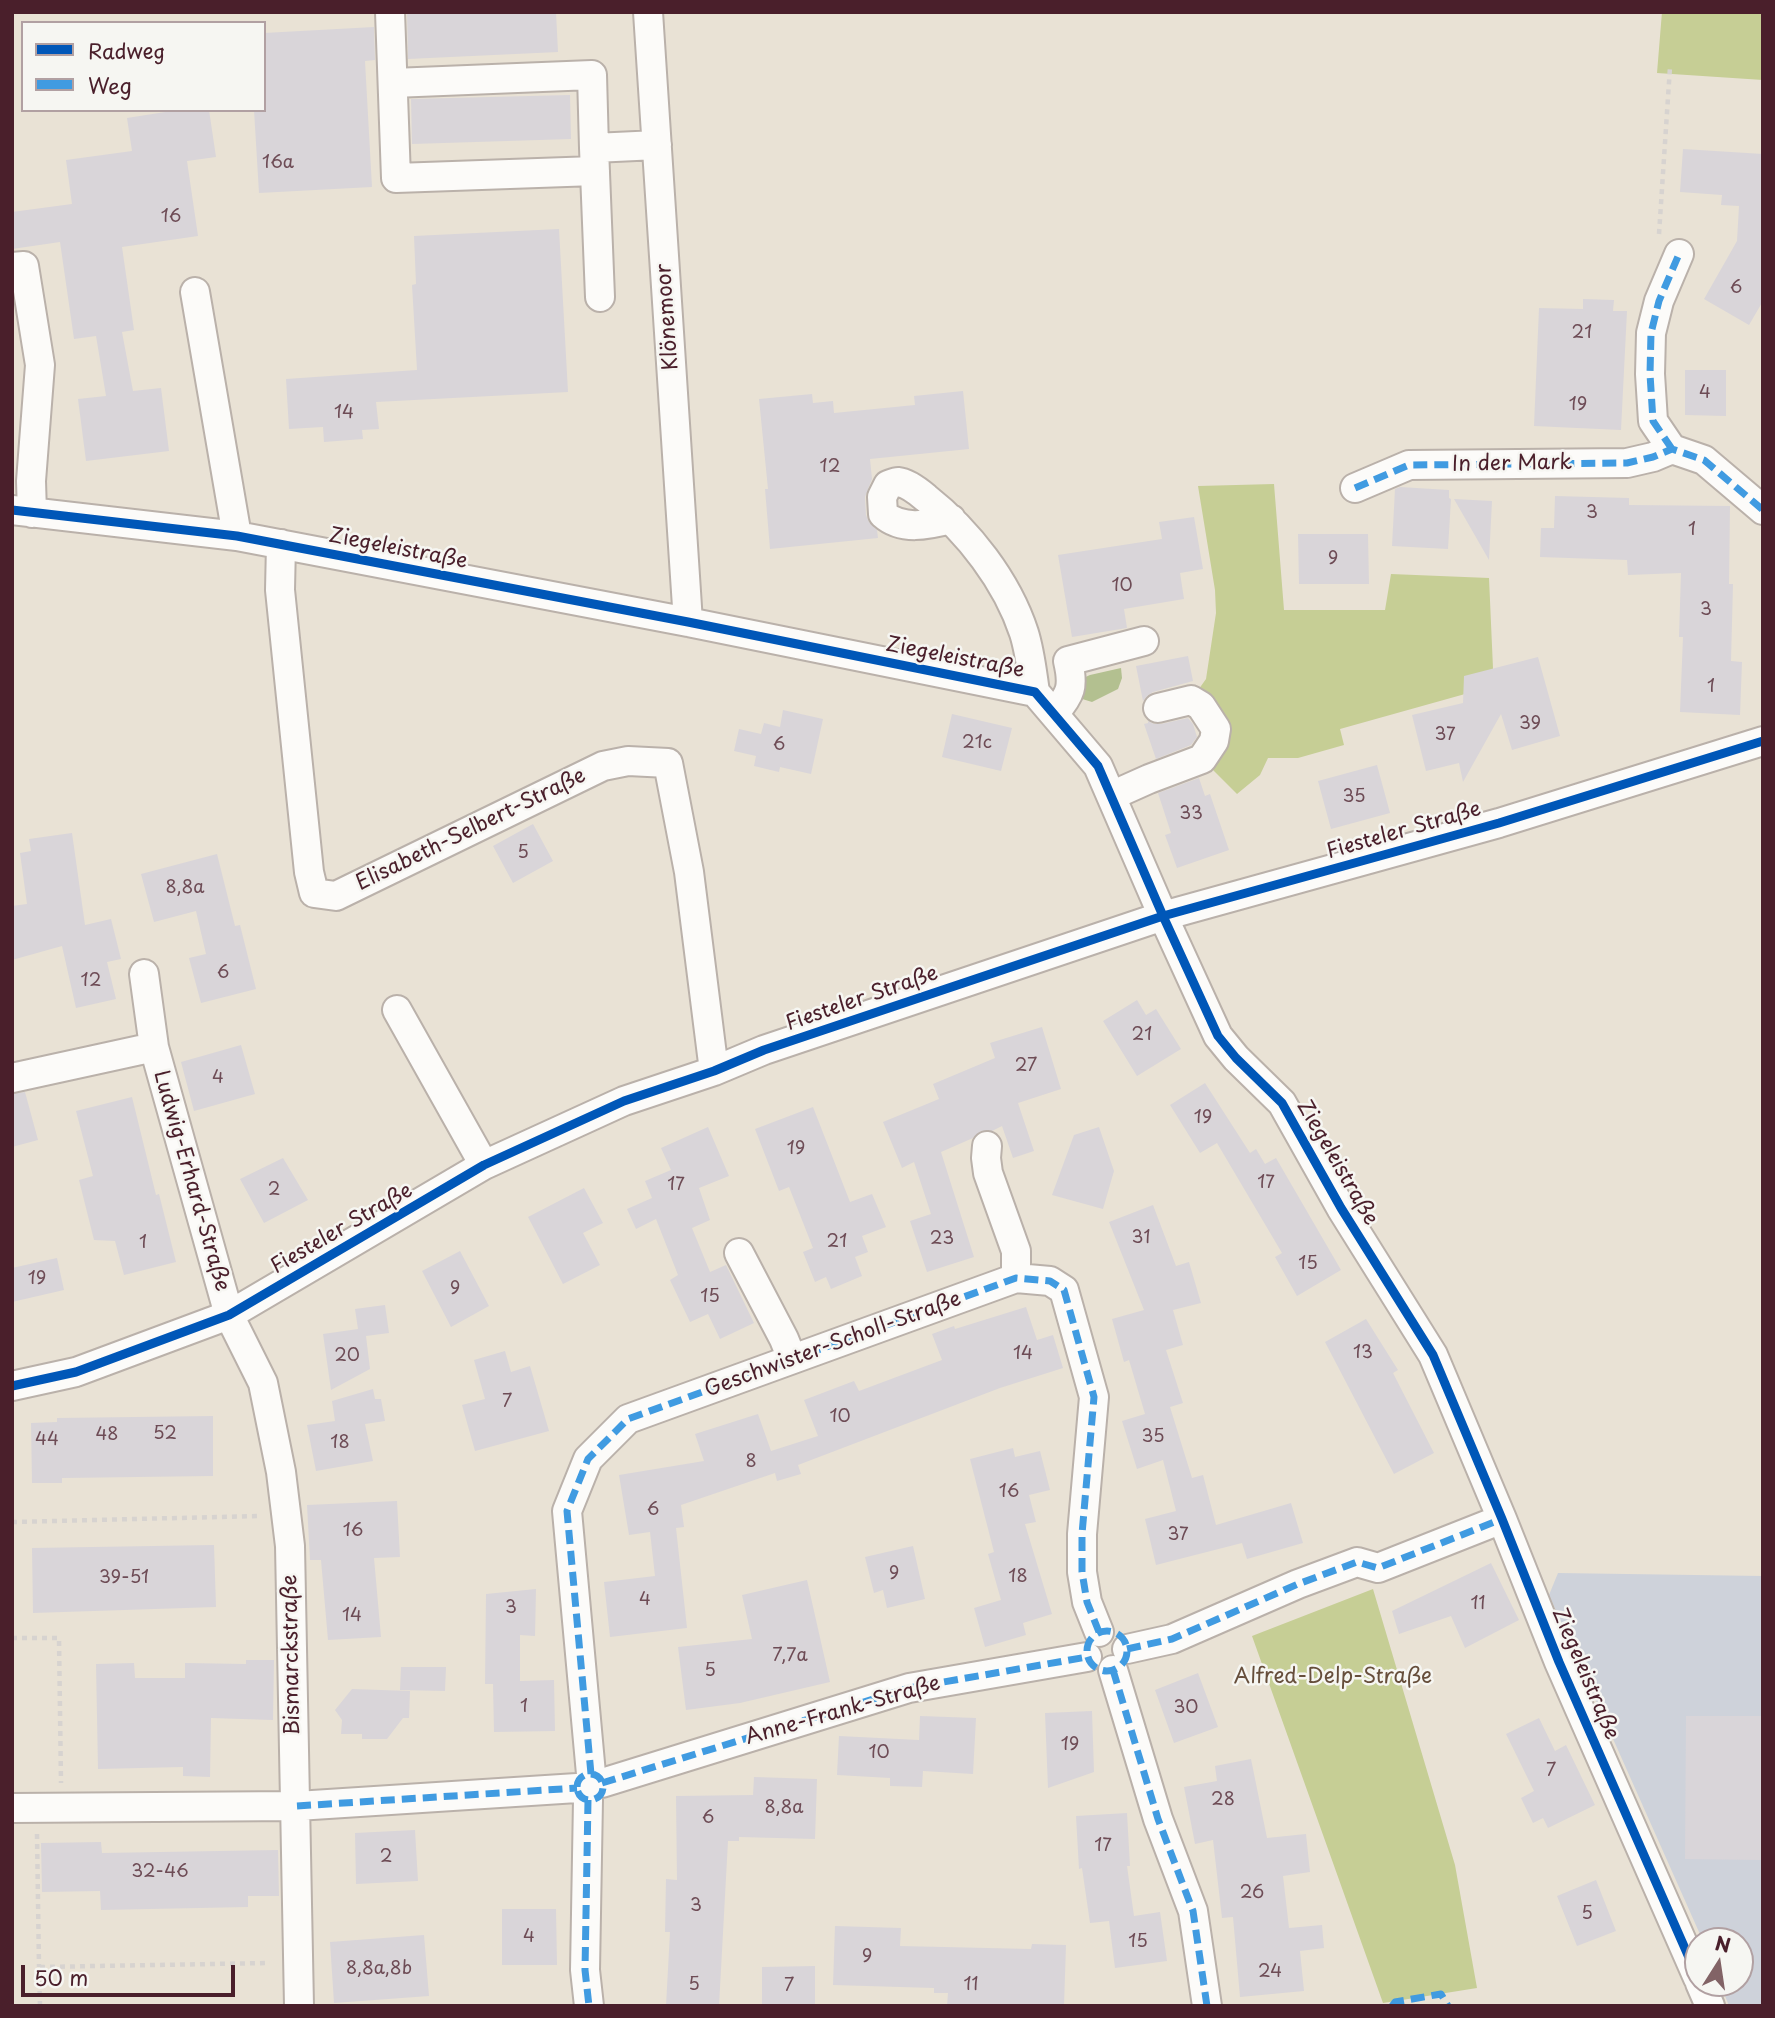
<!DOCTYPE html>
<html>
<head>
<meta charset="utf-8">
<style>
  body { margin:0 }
  #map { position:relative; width:1775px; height:2018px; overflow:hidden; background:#e9e2d5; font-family:"Playpen Sans",sans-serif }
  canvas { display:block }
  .frame { position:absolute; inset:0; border:14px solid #4a1f2b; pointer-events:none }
  .legend { position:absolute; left:21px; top:21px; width:245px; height:91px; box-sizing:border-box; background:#f6f6f2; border:2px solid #b1a0a2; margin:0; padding:9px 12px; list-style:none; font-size:21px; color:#4a1f2b }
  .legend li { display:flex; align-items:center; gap:14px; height:35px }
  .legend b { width:35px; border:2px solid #b1a0a2 }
  .north { position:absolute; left:1684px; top:1927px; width:70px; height:70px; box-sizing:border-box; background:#f6f6f2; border:2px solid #b1a0a2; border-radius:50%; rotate:12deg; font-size:19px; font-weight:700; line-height:28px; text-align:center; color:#4a1f2b }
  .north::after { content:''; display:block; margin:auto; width:24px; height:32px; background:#826366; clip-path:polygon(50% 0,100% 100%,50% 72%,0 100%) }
  .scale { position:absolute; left:21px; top:1965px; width:214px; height:32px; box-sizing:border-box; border:4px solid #4a1f2b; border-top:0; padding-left:9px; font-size:21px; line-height:24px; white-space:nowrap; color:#4a1f2b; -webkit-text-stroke:5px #f6f6f2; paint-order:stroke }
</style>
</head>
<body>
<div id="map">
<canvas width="1775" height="2018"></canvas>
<div class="frame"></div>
<ul class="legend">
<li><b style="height:9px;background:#0057b8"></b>Radweg</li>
<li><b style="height:9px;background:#409be1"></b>Weg</li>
</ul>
<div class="north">N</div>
<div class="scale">50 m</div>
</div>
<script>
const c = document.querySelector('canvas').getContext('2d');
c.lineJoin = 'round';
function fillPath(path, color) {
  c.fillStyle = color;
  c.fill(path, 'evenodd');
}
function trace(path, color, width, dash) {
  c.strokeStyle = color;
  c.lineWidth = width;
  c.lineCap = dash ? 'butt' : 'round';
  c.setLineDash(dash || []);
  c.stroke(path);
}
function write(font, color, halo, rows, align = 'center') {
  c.font = font + ' "Playpen Sans",sans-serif';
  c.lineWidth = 5;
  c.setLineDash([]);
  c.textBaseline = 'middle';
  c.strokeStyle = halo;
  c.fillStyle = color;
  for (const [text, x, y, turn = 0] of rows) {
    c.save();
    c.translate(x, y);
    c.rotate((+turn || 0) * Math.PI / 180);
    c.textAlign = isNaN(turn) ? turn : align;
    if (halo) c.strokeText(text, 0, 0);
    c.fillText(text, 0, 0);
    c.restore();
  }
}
const industrial = new Path2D(`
  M 1558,1573 L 1763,1576 L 1763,2006 L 1729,2006 L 1720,1983 L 1740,1983 L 1740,1941 L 1703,1941 L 1549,1595 Z`);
const green = new Path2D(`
  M 1662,12 L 1763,12 L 1763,80 L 1657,73 Z
  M 1274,484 L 1284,610 L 1385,610 L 1391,574 L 1489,578 L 1494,691 L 1465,694 L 1340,729 L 1344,745 L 1298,758 L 1268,758 L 1260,775 L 1237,794 L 1202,759 L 1209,750 L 1191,700 L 1206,679 L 1216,613 L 1215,590 L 1198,486 Z
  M 1373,1589 L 1455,1865 L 1477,1988 L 1383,2003 L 1252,1636 Z`);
const forest = new Path2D(`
  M 1121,668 L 1122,678 L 1118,689 L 1092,702 L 1079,698 L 1081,679 L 1090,675 Z`);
const building = new Path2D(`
  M 407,12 L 556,12 L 558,52 L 408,59 Z
  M 374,27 L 375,60 L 365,61 L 372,187 L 259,193 L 254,110 L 264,110 L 264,33 Z
  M 570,95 L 571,139 L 412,144 L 411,99 Z
  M 178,110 L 209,110 L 216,157 L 187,161 L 198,236 L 122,247 L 134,330 L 122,332 L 133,391 L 161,388 L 169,451 L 86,461 L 78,399 L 106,396 L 96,336 L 74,339 L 60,242 L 12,249 L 12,212 L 72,204 L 66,160 L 132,151 L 127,118 Z
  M 1683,149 L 1763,154 L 1763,301 L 1749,325 L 1704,299 L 1737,241 L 1739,206 L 1721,205 L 1722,195 L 1680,192 Z
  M 559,229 L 568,392 L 376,402 L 379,429 L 362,430 L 363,439 L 324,442 L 323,427 L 289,429 L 286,379 L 417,370 L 412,285 L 416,284 L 414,236 Z
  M 1583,299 L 1614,300 L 1613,311 L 1627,311 L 1621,430 L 1534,426 L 1539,308 L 1583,309 Z
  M 1685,370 L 1726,370 L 1726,416 L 1685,415 Z
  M 963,391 L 969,449 L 870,459 L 872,479 L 865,497 L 866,515 L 869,522 L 877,530 L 878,538 L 770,549 L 765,489 L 768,489 L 759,399 L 812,394 L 813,403 L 833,401 L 834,413 L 915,405 L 914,396 Z
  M 1400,487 L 1449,490 L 1449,498 L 1451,499 L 1448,549 L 1392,546 L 1395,489 Z
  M 1555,496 L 1629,498 L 1629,505 L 1730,506 L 1729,584 L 1733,584 L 1731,661 L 1742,662 L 1740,715 L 1680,712 L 1683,637 L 1679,637 L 1681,573 L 1628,575 L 1627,560 L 1540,557 L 1541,528 L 1554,528 Z
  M 1454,499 L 1492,501 L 1489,560 Z
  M 1194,517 L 1203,569 L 1180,573 L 1184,599 L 1124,609 L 1127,628 L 1072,637 L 1058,555 L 1162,539 L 1159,522 Z
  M 1298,534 L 1368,534 L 1369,584 L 1299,584 Z
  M 1188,656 L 1193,681 L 1153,692 L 1147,696 L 1143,701 L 1136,666 Z
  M 1538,657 L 1560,736 L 1512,750 L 1501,714 L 1463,782 L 1459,763 L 1426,771 L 1412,715 L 1463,703 L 1464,676 Z
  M 783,710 L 823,719 L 811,774 L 780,767 L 779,772 L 754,766 L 756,756 L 734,751 L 739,729 L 761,734 L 764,723 L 780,727 Z
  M 952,714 L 1012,728 L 1001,771 L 942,757 Z
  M 1188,718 L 1193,724 L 1197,737 L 1191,745 L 1156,759 L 1144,724 L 1148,723 L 1148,721 L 1154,724 L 1161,724 Z
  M 1377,765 L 1390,813 L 1331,829 L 1318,781 Z
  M 1199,778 L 1205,796 L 1210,794 L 1229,850 L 1177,868 L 1165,835 L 1171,833 L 1158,793 Z
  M 533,824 L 553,861 L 513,883 L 493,846 Z
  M 72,833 L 85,925 L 111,919 L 121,959 L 107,962 L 116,999 L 76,1008 L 62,946 L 12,960 L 12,906 L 27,904 L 20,853 L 31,851 L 29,839 Z
  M 217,854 L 235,926 L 240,925 L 256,989 L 201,1003 L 189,958 L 206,954 L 196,911 L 154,922 L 141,874 Z
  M 1137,1000 L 1146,1015 L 1156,1009 L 1181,1049 L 1137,1076 L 1103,1021 Z
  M 1042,1027 L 1061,1089 L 1018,1103 L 1034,1151 L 1013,1158 L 1002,1126 L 992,1131 L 981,1131 L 973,1138 L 941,1152 L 974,1257 L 927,1272 L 910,1221 L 931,1214 L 914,1162 L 902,1168 L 883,1122 L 939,1099 L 933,1084 L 995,1058 L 990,1043 Z
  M 241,1045 L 255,1094 L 194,1111 L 181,1062 Z
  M 1205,1083 L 1250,1153 L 1256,1149 L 1265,1164 L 1276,1158 L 1341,1270 L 1297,1296 L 1275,1257 L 1282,1253 L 1217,1143 L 1200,1153 L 1170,1105 Z
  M 25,1092 L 38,1140 L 12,1147 L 12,1094 Z
  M 132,1097 L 156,1195 L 159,1194 L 176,1262 L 124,1275 L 115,1241 L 94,1240 L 79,1180 L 93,1176 L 76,1111 Z
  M 813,1107 L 850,1202 L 872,1194 L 886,1227 L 862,1236 L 868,1252 L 855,1257 L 862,1276 L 831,1289 L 826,1277 L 815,1282 L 803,1252 L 813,1248 L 789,1187 L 779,1191 L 755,1129 Z
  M 708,1127 L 729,1176 L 699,1188 L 710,1220 L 692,1228 L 710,1272 L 726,1265 L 754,1323 L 720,1339 L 708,1314 L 690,1322 L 670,1280 L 678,1275 L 656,1219 L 636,1229 L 627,1209 L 652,1198 L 645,1181 L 671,1170 L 661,1148 Z
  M 1099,1127 L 1114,1171 L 1103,1209 L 1052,1195 L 1074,1135 Z
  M 283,1158 L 308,1200 L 264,1223 L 240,1179 Z
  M 584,1188 L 603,1223 L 583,1233 L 600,1265 L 563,1284 L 528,1217 Z
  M 1153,1205 L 1176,1266 L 1189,1262 L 1201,1303 L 1173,1310 L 1183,1345 L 1166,1350 L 1183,1403 L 1170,1407 L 1192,1478 L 1203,1475 L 1216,1525 L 1291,1503 L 1303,1543 L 1247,1559 L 1242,1543 L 1156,1565 L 1145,1519 L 1176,1511 L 1163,1460 L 1137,1469 L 1122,1421 L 1145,1414 L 1129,1360 L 1124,1362 L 1112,1319 L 1144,1310 L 1109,1222 Z
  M 460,1251 L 489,1306 L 451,1327 L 422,1271 Z
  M 57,1258 L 64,1290 L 12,1302 L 12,1268 Z
  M 385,1305 L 389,1333 L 366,1336 L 370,1369 L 331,1390 L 323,1334 L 358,1329 L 355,1309 Z
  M 1026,1307 L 1037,1340 L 1053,1335 L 1063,1368 L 1000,1388 L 798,1465 L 801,1474 L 777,1481 L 775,1473 L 681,1505 L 684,1527 L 676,1528 L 687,1628 L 610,1637 L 604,1582 L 655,1576 L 650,1532 L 629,1535 L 619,1475 L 704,1461 L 695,1434 L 758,1414 L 771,1451 L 818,1436 L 804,1400 L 854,1381 L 859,1391 L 942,1360 L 932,1334 L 954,1326 L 955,1329 Z
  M 1366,1319 L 1398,1370 L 1393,1373 L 1434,1453 L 1394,1474 L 1325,1342 Z
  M 505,1351 L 511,1372 L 530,1366 L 549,1431 L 475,1451 L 462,1405 L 485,1399 L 474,1360 Z
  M 373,1389 L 375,1399 L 381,1399 L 385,1421 L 365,1424 L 373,1461 L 316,1471 L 307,1425 L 335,1421 L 332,1401 Z
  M 213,1416 L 213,1476 L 62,1478 L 62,1483 L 32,1483 L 31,1423 L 57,1422 L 57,1418 Z
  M 1013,1448 L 1015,1457 L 1040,1451 L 1050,1490 L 1029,1495 L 1036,1522 L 1025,1524 L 1052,1614 L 1023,1623 L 1026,1635 L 985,1647 L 974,1608 L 1001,1600 L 988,1554 L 994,1552 L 970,1459 Z
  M 397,1501 L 400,1557 L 374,1558 L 381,1637 L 328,1640 L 321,1560 L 310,1560 L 307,1505 Z
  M 214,1545 L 216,1607 L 33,1613 L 32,1548 Z
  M 913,1546 L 925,1599 L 887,1608 L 883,1590 L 874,1593 L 865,1557 Z
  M 1491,1563 L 1519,1620 L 1465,1648 L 1451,1616 L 1399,1634 L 1392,1611 Z
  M 807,1580 L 830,1682 L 740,1703 L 686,1710 L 678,1647 L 752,1639 L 742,1595 Z
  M 536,1589 L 535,1636 L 520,1635 L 520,1681 L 554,1680 L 555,1731 L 494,1732 L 493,1684 L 485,1684 L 486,1594 Z
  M 246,1660 L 274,1660 L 273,1720 L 211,1718 L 210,1777 L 183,1776 L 183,1767 L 98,1769 L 96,1664 L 134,1663 L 135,1678 L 185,1678 L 185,1663 L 246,1664 Z
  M 401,1667 L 446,1667 L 445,1691 L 400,1690 Z
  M 1198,1673 L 1218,1727 L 1174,1743 L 1155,1690 Z
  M 352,1689 L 410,1691 L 409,1718 L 403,1718 L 387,1739 L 362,1739 L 362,1734 L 341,1734 L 342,1720 L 335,1710 Z
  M 1092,1711 L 1094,1772 L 1048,1788 L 1045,1713 Z
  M 920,1716 L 976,1718 L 973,1774 L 923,1771 L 922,1787 L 890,1786 L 890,1778 L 837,1775 L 839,1736 L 919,1740 Z
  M 1686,1716 L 1763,1716 L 1763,1860 L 1685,1859 Z
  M 1539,1718 L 1555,1751 L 1566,1745 L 1595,1805 L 1548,1828 L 1543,1818 L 1533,1823 L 1521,1798 L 1534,1791 L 1506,1734 Z
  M 1251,1759 L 1267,1838 L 1306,1834 L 1310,1872 L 1283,1876 L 1289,1928 L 1322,1925 L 1324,1948 L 1300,1951 L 1304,1991 L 1240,1997 L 1233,1917 L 1222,1918 L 1213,1840 L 1195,1844 L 1184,1787 L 1217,1781 L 1215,1766 Z
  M 754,1777 L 817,1779 L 815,1839 L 739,1837 L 739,1841 L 728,1841 L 719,2006 L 666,2006 L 670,1932 L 665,1932 L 666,1879 L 677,1880 L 676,1796 L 753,1795 Z
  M 1127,1813 L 1130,1866 L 1127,1866 L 1134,1916 L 1160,1912 L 1167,1961 L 1115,1968 L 1109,1921 L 1090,1923 L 1082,1868 L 1079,1869 L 1076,1816 Z
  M 415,1830 L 418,1881 L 356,1884 L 355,1833 Z
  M 101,1842 L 102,1853 L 278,1850 L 279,1896 L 248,1896 L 248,1907 L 101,1910 L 100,1891 L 42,1892 L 41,1843 Z
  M 1596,1880 L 1616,1931 L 1577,1946 L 1557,1896 Z
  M 502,1909 L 556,1909 L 557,1965 L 502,1965 Z
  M 835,1926 L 901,1928 L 900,1946 L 1031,1949 L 1032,1944 L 1066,1945 L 1064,2006 L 947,2006 L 948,1993 L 934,1993 L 934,1988 L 833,1985 Z
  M 424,1935 L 429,1996 L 334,2003 L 330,1942 Z
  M 815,1966 L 815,2006 L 762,2006 L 762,1967 Z`);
const path = new Path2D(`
  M 1659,234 L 1670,67
  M 12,1522 L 260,1516
  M 12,1638 L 59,1638 L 61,1783
  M 37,1834 L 39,1967
  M 40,2006 L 39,1967 L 270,1963`);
const minor = new Path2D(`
  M 390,12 L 396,178 L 595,171
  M 648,12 L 688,622
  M 393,83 L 592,75 L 594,148
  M 12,267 L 24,266 L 40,365 L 31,481 L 32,513
  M 195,292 L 237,536
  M 600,297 L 594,148 L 657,145
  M 1672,449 L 1653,421 L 1650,374 L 1651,333 L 1659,301 L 1679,254
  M 1355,488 L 1409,465 L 1627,463 L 1653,457 L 1672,449 L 1704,460 L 1763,510
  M 12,510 L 237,536 L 688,622 L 1035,692 L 1098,766 L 1163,916 L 1218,1036 L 1236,1058 L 1282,1103 L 1341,1208 L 1433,1355 L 1502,1519 L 1559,1662 L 1698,1978
  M 951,519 C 928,525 902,531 883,514 L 882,497 L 888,485 C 891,484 895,482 898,482 C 908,483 919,492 926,498 C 968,531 1007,581 1024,633 C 1030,652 1032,672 1035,692
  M 281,544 L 280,590 L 309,872 L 314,893 L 336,896 L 603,766 L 628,761 L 668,763 L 689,872 L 714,1071
  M 1054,714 C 1071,694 1074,687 1068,661 L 1144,641
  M 1111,796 L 1149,779 L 1202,759 L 1214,741 L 1216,729 L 1201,706 L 1191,700 L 1158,708
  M 144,974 L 154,1047 L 229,1315 L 263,1383 L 281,1472 L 290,1546 L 299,2006
  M 397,1010 L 484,1165
  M 12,1078 L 154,1047
  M 987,1146 L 986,1158 L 988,1173 L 1016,1251 L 1016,1278
  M 739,1253 L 784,1339 L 792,1359
  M 12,1386 L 76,1372 L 229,1315 L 484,1165 L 624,1101 L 714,1071 L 764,1050 L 1163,916 L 1499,823 L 1763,741
  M 1127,1649 L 1172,1639 L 1298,1584 L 1357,1562 L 1378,1568 L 1502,1519
  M 1113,1670 L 1158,1819 L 1193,1911 L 1207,2006
  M 591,1774 L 567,1511 L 588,1459 L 628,1419 L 1016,1278 L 1050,1281 L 1064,1290 L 1094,1397 L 1082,1534 L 1082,1572 L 1087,1602 L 1099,1632
  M 602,1783 L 909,1688 L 1087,1657
  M 588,1800 L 585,1970 L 589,2006
  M 12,1808 L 297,1806 L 577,1788
  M 1700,1983 L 1710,2006`);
const quiet = new Path2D(`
  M 1672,449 L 1653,421 L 1650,374 L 1651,333 L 1659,301 L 1679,254
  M 1355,488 L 1409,465 L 1627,463 L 1653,457 L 1672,449 L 1704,460 L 1763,510
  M1087 1651a20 20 0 1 1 40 0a20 20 0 1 1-40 0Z
  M 1127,1649 L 1172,1639 L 1298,1584 L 1357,1562 L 1378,1568 L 1502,1519
  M 1113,1670 L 1158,1819 L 1193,1911 L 1207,2006
  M 591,1774 L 567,1511 L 588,1459 L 628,1419 L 1016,1278 L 1050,1281 L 1064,1290 L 1094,1397 L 1082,1534 L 1082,1572 L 1087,1602 L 1099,1632
  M577 1787a13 13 0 1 1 26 0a13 13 0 1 1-26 0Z
  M 602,1783 L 909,1688 L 1087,1657
  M 588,1800 L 585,1970 L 589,2006
  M 297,1806 L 577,1788
  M 1392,2006 L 1395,2002 L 1441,1994 L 1448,2006`);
const cycleway = new Path2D(`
  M 12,510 L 237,536 L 688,622 L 1035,692 L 1098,766 L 1163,916 L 1218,1036 L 1236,1058 L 1282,1103 L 1341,1208 L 1433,1355 L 1502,1519 L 1559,1662 L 1698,1978
  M 12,1386 L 76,1372 L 229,1315 L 484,1165 L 624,1101 L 714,1071 L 764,1050 L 1163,916 L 1499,823 L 1763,741`);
const numberNames = [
  ["16a",278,163],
  ["16",171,217],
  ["6",1736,288],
  ["21",1582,333],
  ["4",1705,393],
  ["19",1578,405],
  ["14",344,413],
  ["12",830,467],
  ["3",1592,513],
  ["1",1692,530],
  ["9",1333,559],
  ["10",1122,586],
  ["3",1706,610],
  ["1",1711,687],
  ["39",1530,724],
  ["37",1445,735],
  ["21c",977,743],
  ["6",779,745],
  ["35",1354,797],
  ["33",1191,814],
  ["5",523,853],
  ["8,8a",185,888],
  ["6",223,973],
  ["12",91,981],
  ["21",1142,1035],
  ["27",1026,1066],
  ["4",218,1078],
  ["19",1203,1118],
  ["19",796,1149],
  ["17",1266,1183],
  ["17",676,1185],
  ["2",274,1190],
  ["31",1141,1238],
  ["23",942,1239],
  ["21",837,1242],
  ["1",143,1243],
  ["15",1308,1264],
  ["19",37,1279],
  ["9",455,1289],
  ["15",710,1297],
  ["13",1363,1353],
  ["14",1023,1354],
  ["20",347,1356],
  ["7",507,1402],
  ["10",840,1417],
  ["52",165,1434],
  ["48",107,1435],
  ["35",1153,1437],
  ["44",47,1440],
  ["18",340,1443],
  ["8",751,1462],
  ["16",1009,1492],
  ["6",653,1510],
  ["16",353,1531],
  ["37",1178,1535],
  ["9",894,1574],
  ["18",1018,1577],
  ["39-51",124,1578],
  ["4",645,1600],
  ["11",1478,1604],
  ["3",511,1608],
  ["14",352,1616],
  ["7,7a",790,1656],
  ["5",710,1671],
  ["1",524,1707],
  ["30",1186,1708],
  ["19",1070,1745],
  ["10",879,1753],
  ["7",1551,1771],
  ["28",1223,1800],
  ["8,8a",784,1808],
  ["6",708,1818],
  ["17",1103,1846],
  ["2",386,1857],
  ["32-46",160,1872],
  ["26",1252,1893],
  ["3",696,1906],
  ["5",1587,1914],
  ["4",529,1937],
  ["15",1138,1942],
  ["9",867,1957],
  ["8,8a,8b",379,1969],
  ["24",1270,1972],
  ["5",694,1985],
  ["11",971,1985],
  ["7",789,1986]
];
const streetNames = [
  ["Klönemoor",668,317,-94],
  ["In der Mark",1512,464,-1],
  ["Ziegeleistraße",398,549,11],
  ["Ziegeleistraße",955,658,11],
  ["Elisabeth-Selbert-Straße",471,830,-26],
  ["Fiesteler Straße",1404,831,-16],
  ["Fiesteler Straße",862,999,-19],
  ["Ziegeleistraße",1337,1163,60],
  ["Ludwig-Erhard-Straße",191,1181,74],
  ["Fiesteler Straße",342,1229,-30],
  ["Geschwister-Scholl-Straße",833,1345,-20],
  ["Bismarckstraße",292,1655,-91],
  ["Ziegeleistraße",1585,1674,67],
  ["Anne-Frank-Straße",843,1711,-16]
];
const parkNames = [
  ["Alfred-Delp-Straße",1333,1677]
];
fillPath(industrial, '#ced2da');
fillPath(green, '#c6ce95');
fillPath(forest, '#b3c090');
fillPath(building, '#d9d5d9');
trace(minor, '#bab1aa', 32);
trace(path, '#d7d3d0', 4.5, [5, 5]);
trace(minor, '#fcfbf9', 28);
trace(quiet, '#409be1', 7, [14, 7]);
trace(cycleway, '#0057b8', 9);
write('18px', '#6e4c56', null, numberNames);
write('21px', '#4a1f2b', '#f6f6f2', streetNames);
write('21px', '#664e3b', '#f6f6f2', parkNames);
</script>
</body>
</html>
